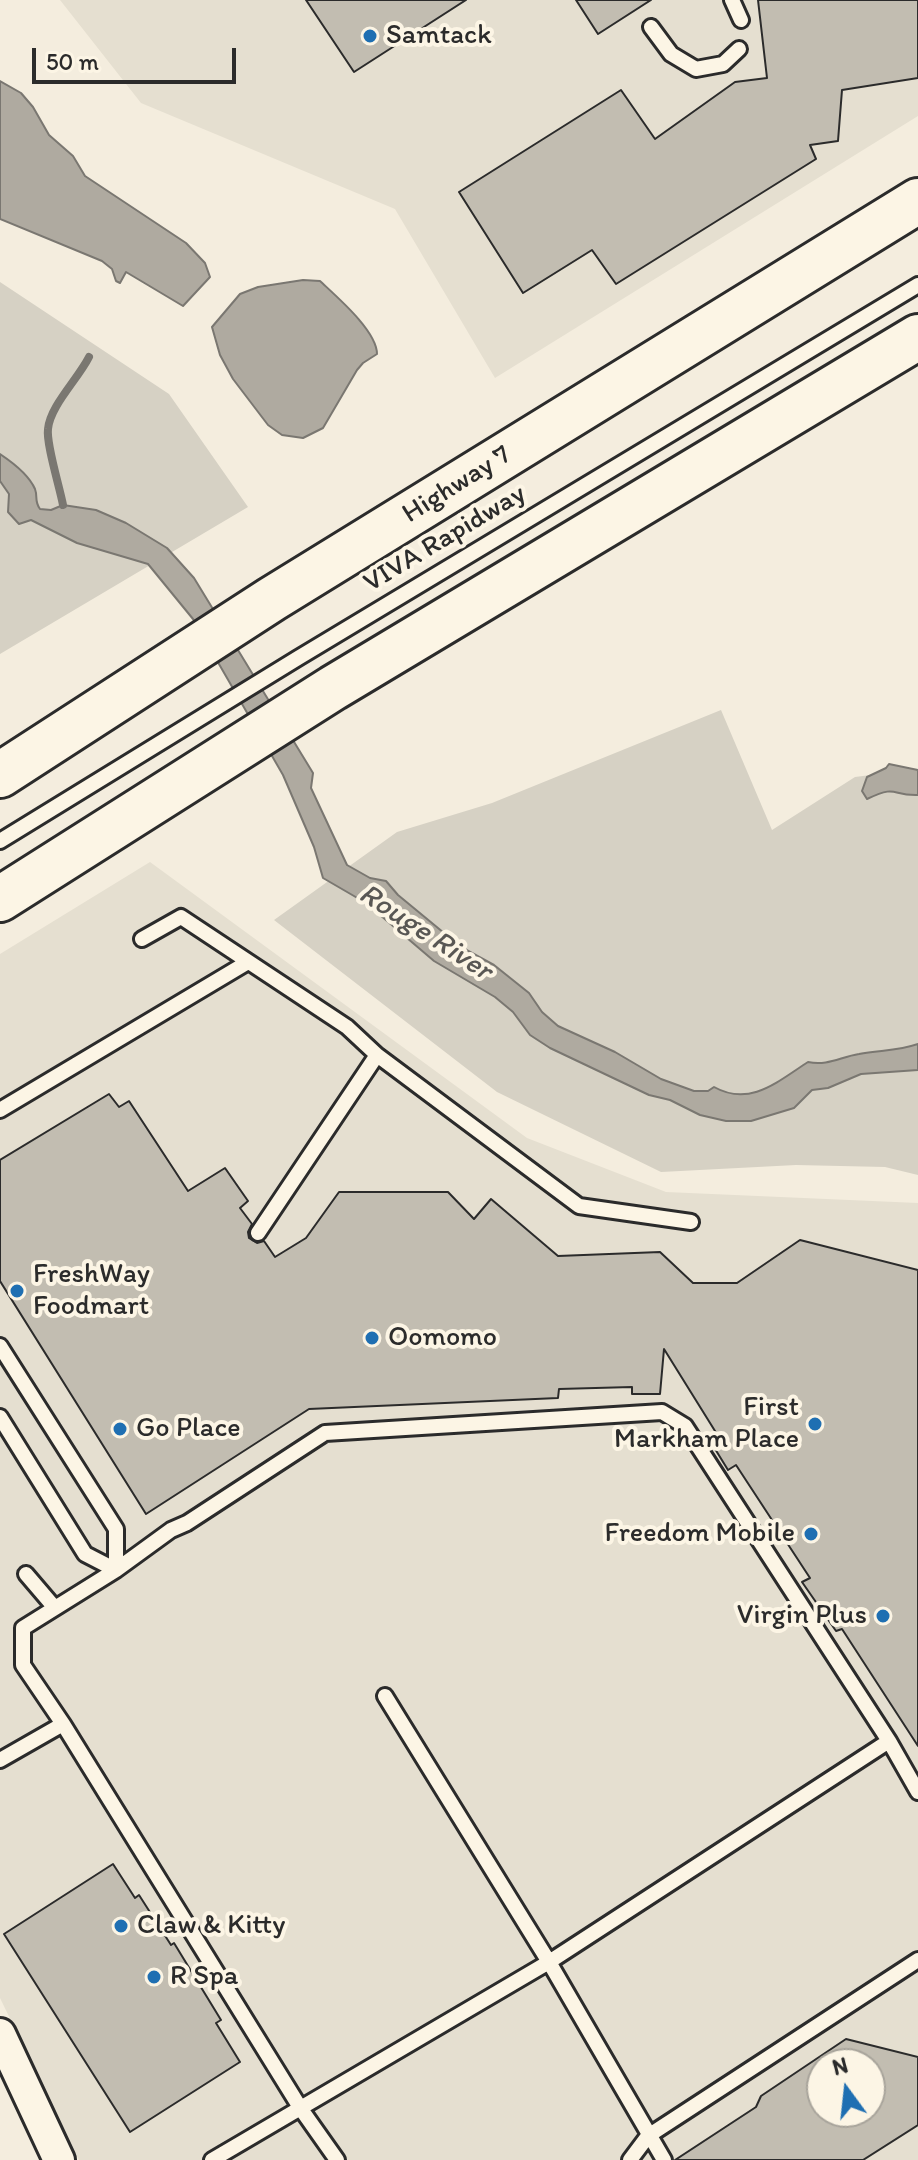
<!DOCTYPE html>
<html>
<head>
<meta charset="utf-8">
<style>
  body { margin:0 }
  #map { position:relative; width:918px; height:2160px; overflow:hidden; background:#f4edde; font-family:Itim,sans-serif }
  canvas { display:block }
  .north { position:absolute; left:806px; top:2048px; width:80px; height:80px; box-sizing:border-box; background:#fcf5e5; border:2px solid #a8a49b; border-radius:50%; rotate:345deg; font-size:22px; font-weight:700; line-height:32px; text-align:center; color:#2b2b2b }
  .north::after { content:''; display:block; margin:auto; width:28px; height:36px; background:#1f6fb2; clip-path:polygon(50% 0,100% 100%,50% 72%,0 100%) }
  .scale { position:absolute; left:32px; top:48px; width:204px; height:36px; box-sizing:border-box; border:4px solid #2b2b2b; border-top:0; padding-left:10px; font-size:24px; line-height:28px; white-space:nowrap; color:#2b2b2b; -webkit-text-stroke:6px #fcf5e5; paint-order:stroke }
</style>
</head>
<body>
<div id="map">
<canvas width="918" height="2160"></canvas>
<div class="north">N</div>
<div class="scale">50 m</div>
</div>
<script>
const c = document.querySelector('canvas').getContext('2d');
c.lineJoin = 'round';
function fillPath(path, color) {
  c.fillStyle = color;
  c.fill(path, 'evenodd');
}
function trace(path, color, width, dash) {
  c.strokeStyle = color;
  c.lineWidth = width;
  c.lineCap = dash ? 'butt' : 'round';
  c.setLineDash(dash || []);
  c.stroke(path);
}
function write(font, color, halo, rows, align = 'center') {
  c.font = font + ' Itim,sans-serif';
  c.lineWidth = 8;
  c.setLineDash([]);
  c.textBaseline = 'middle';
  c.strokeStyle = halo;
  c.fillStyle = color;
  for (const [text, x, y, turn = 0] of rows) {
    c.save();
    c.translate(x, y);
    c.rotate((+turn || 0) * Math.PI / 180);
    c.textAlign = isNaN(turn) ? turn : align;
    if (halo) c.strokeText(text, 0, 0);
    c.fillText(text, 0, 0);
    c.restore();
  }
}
const built = new Path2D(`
  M 60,0 L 918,0 L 918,116 L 495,378 L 395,209 L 141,103 Z
  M 150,862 L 527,1138 L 666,1192 L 918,1203 L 918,2160 L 79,2160 L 0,1998 L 0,954 ZM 822,2064 L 870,2064 L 870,2112 L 822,2112 Z`);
const green = new Path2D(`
  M 0,282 L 169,394 L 248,507 L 0,654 Z
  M 721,710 L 772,830 L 855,777 L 918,769 L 918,1175 L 885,1167 L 796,1165 L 661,1172 L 497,1092 L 274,920 L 397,832 L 492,803 Z`);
const water = new Path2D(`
  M 0,81 L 21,93 L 33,107 L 49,135 L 73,156 L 85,176 L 186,243 L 205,263 L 210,277 L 183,306 L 126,272 L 120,283 L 116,281 L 112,269 L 102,261 L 0,219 Z
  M 303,280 L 320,281 C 337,297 377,331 377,354 L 363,363 L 357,370 L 323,428 L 303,438 L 282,435 L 268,425 L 233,379 L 220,355 L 212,327 L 240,294 L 258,287 Z
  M 0,454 C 12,462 29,475 35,489 C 38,497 34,501 40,509 L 51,510 L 63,505 L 96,510 L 126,523 L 167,548 L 194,578 L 313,773 L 311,788 L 347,865 L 370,878 L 386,881 L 398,895 L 461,947 L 494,965 L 529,993 L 542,1012 L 558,1026 L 615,1052 L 661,1079 L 694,1091 L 708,1091 L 714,1087 C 750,1107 777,1082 808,1062 C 828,1066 840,1057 859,1054 C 880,1050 898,1051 918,1044 L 918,1070 L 861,1074 L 828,1088 L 812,1090 L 794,1108 L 751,1121 L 726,1121 L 700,1115 L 670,1100 L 649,1095 L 550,1048 L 530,1035 L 513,1012 L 495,997 L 434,961 L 366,903 L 323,878 L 314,847 L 283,775 L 193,619 L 148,564 L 77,543 L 31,520 L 19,524 L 8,512 L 9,494 L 0,481 Z
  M 889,764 L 918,770 L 918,795 C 890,796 899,784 867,799 L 862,791 L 867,777 L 886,768 Z`);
const stream = new Path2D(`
  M 63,505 C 60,488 46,444 48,429 C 50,406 78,379 89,357`);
const building = new Path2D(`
  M 306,0 L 466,0 L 354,72 Z
  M 576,0 L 651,0 L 598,34 Z
  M 758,0 L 918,0 L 918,78 L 842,90 L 838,141 L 810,145 L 816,159 L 616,284 L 592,250 L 523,293 L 459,192 L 621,90 L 655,139 L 735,82 L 767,78 Z
  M 109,1094 L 119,1107 L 129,1101 L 188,1191 L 225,1168 L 248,1201 L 240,1208 L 252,1224 L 248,1232 L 249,1238 L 257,1243 L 264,1241 L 275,1257 L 306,1238 L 339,1192 L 448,1192 L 474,1219 L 491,1199 L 558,1256 L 660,1252 L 693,1283 L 737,1283 L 800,1240 L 918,1270 L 918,1746 L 842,1629 L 836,1631 L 802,1582 L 810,1578 L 736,1465 L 728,1470 L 712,1444 L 720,1439 L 664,1349 L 660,1394 L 632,1394 L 632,1387 L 559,1389 L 558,1398 L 309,1409 L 146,1514 L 0,1281 L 0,1160 Z
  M 113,1864 L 135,1898 L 139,1895 L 171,1945 L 174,1943 L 221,2020 L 216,2023 L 240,2062 L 130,2132 L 4,1934 Z
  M 846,2039 L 918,2057 L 918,2125 L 863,2160 L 675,2160 L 756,2107 L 761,2096 ZM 822,2064 L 870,2064 L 870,2112 L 822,2112 Z`);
const lane = new Path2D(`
  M 732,0 L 741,20
  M 651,27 L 671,54 L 696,69 L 723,64 L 739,49
  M 0,841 L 298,658 L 918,285
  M 142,939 L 181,917 L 347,1027 L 377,1055 L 258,1233
  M 377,1055 L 579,1206 L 691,1222
  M 0,1110 L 248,962
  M 0,1346 L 116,1529 L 116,1570 L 85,1554 L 0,1417
  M 26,1574 L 55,1608
  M 385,1696 L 549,1962 L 664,2160
  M 0,1760 L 63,1724
  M 212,2160 L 549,1962 L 889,1741
  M 337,2160 L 301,2109 L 63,1724 L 23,1665 L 23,1628 L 116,1570 L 171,1530 L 187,1523 L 325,1433 L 662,1412 L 685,1426 L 889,1741 L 918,1792
  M 630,2160 L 648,2136 L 918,1960`);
const street = new Path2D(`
  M 0,2034 L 59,2160`);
const primary = new Path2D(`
  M 0,775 L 272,599 L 918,201
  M 0,899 L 333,688 L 918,337`);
const markers = [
  [370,36,8,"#1f6fb2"],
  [17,1291,8,"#1f6fb2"],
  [372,1338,8,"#1f6fb2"],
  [815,1424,8,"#1f6fb2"],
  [120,1429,8,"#1f6fb2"],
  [811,1534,8,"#1f6fb2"],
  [883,1616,8,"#1f6fb2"],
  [121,1926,8,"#1f6fb2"],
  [154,1977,8,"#1f6fb2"]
];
const poiNames = [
  ["Samtack",386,36],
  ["FreshWay",33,1275],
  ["Foodmart",33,1307],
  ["Oomomo",388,1338],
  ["First",799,1408,"right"],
  ["Markham Place",799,1440,"right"],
  ["Go Place",136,1429],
  ["Freedom Mobile",795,1534,"right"],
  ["Virgin Plus",867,1616,"right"],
  ["Claw & Kitty",137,1926],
  ["R Spa",170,1977]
];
const streetNames = [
  ["Highway 7",457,485,-32],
  ["VIVA Rapidway",445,539,-31]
];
const waterNames = [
  ["Rouge River",425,933,33]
];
fillPath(built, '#e5dfd0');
fillPath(green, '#d6d1c4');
fillPath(water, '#afaaa0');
trace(water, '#7a7771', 2);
trace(stream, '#7a7771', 8);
fillPath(building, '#c2bdb1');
trace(building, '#2b2b2b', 2);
trace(lane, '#2b2b2b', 20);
trace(street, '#2b2b2b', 36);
trace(primary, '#2b2b2b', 50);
trace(lane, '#fcf5e5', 14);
trace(street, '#fcf5e5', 30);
trace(primary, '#fcf5e5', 44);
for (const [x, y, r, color] of markers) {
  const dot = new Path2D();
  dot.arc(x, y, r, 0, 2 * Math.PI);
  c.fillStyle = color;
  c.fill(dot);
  trace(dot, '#fcf5e5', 3);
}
write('28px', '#2b2b2b', '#fcf5e5', poiNames, 'left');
write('28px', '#2b2b2b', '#fcf5e5', streetNames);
write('italic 30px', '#595754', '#fcf5e5', waterNames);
</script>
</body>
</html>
